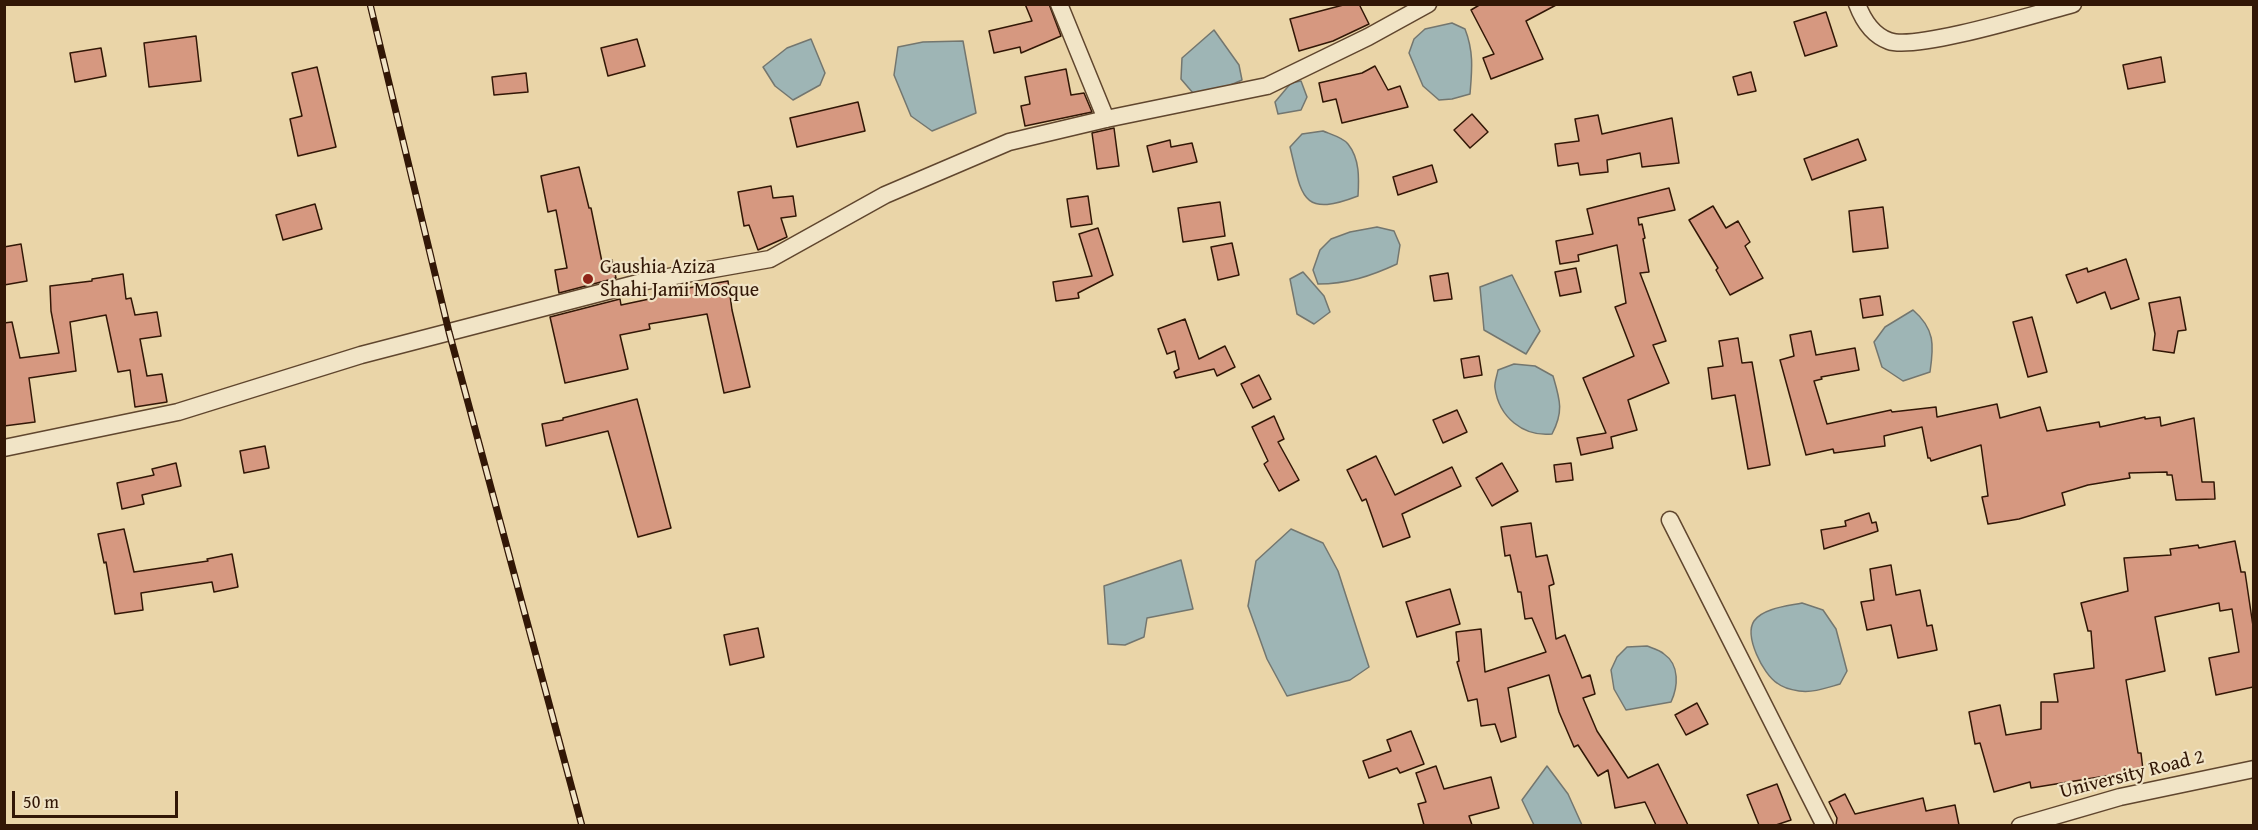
<!DOCTYPE html>
<html>
<head>
<meta charset="utf-8">
<style>
  body { margin:0 }
  #map { position:relative; width:2258px; height:830px; overflow:hidden; background:#ead5a8; font-family:"Gentium Book Plus",serif }
  canvas { display:block }
  .frame { position:absolute; inset:0; border:6px solid #321706; pointer-events:none }
  .scale { position:absolute; left:12px; top:791px; width:166px; height:27px; box-sizing:border-box; border:3px solid #321706; border-top:0; padding-left:8px; font-size:18px; line-height:21px; white-space:nowrap; color:#321706; -webkit-text-stroke:4px #f1e4c6; paint-order:stroke }
</style>
</head>
<body>
<div id="map">
<canvas width="2258" height="830"></canvas>
<div class="frame"></div>
<div class="scale">50 m</div>
</div>
<script>
const c = document.querySelector('canvas').getContext('2d');
c.lineJoin = 'round';
function fillPath(path, color) {
  c.fillStyle = color;
  c.fill(path, 'evenodd');
}
function trace(path, color, width, dash) {
  c.strokeStyle = color;
  c.lineWidth = width;
  c.lineCap = dash ? 'butt' : 'round';
  c.setLineDash(dash || []);
  c.stroke(path);
}
function write(font, color, halo, rows, align = 'center') {
  c.font = font + ' "Gentium Book Plus",serif';
  c.lineWidth = 4.5;
  c.setLineDash([]);
  c.textBaseline = 'middle';
  c.strokeStyle = halo;
  c.fillStyle = color;
  for (const [text, x, y, turn = 0] of rows) {
    c.save();
    c.translate(x, y);
    c.rotate((+turn || 0) * Math.PI / 180);
    c.textAlign = isNaN(turn) ? turn : align;
    if (halo) c.strokeText(text, 0, 0);
    c.fillText(text, 0, 0);
    c.restore();
  }
}
const water = new Path2D(`
  M 1452,23 L 1465,29 C 1474,52 1472,70 1470,94 L 1452,99 L 1439,100 L 1423,86 L 1409,53 L 1414,39 L 1425,29 Z
  M 1214,30 L 1239,65 L 1242,80 L 1217,91 L 1193,93 L 1181,79 L 1182,58 Z
  M 811,39 L 825,73 L 820,85 L 793,100 L 775,86 L 763,67 L 787,48 Z
  M 963,41 L 976,113 L 932,131 L 911,116 L 894,75 L 898,47 L 923,42 Z
  M 1301,81 L 1307,97 L 1301,110 L 1278,114 L 1275,102 L 1291,83 Z
  M 1323,131 C 1330,134 1344,138 1348,144 C 1360,159 1359,179 1358,196 C 1301,218 1302,196 1290,147 L 1302,134 Z
  M 1377,227 L 1394,231 L 1400,245 L 1397,264 C 1371,276 1347,284 1318,284 L 1313,270 L 1320,250 L 1331,239 L 1350,232 Z
  M 1303,272 L 1324,296 L 1330,312 L 1314,324 L 1297,314 L 1290,279 Z
  M 1512,275 L 1540,331 L 1526,354 L 1484,330 L 1480,287 Z
  M 1913,310 C 1935,329 1934,345 1930,372 L 1903,381 L 1882,367 L 1874,342 L 1885,327 Z
  M 1514,364 L 1535,366 L 1553,376 C 1560,400 1564,411 1552,434 C 1523,437 1499,417 1495,388 C 1494,383 1497,376 1498,370 Z
  M 1291,529 L 1323,543 L 1338,571 L 1369,667 L 1350,680 L 1287,696 L 1267,659 L 1248,606 L 1256,561 Z
  M 1181,560 L 1193,609 L 1147,618 L 1144,637 L 1125,645 L 1108,644 L 1104,586 Z
  M 1802,603 L 1823,610 L 1836,629 L 1847,671 L 1840,684 C 1826,688 1813,693 1799,691 C 1792,690 1782,687 1777,683 C 1763,674 1744,636 1754,621 C 1763,608 1788,606 1802,603 Z
  M 1647,646 C 1652,648 1660,650 1664,654 C 1680,665 1678,687 1671,702 L 1626,710 L 1614,689 L 1611,670 L 1617,657 L 1627,647 Z
  M 1547,766 L 1568,794 L 1582,825 L 1534,825 L 1522,800 Z`);
const building = new Path2D(`
  M 1025,4 L 1049,4 L 1061,36 L 1021,53 L 1020,47 L 994,53 L 989,31 L 1032,21 Z
  M 1347,4 L 1359,4 L 1369,24 L 1333,41 L 1299,51 L 1290,19 Z
  M 1481,4 L 1558,4 L 1526,21 L 1543,59 L 1491,79 L 1483,58 L 1494,54 L 1471,10 Z
  M 1826,12 L 1837,46 L 1805,56 L 1794,22 Z
  M 196,36 L 201,81 L 149,87 L 144,43 Z
  M 637,39 L 645,66 L 608,76 L 601,48 Z
  M 101,48 L 106,76 L 75,82 L 70,53 Z
  M 2161,57 L 2165,82 L 2128,89 L 2123,65 Z
  M 1375,66 L 1388,90 L 1400,86 L 1408,107 L 1342,123 L 1336,99 L 1323,102 L 1319,83 L 1362,73 Z
  M 317,67 L 336,147 L 298,156 L 290,119 L 302,116 L 292,73 Z
  M 1066,69 L 1071,95 L 1084,93 L 1092,112 L 1025,126 L 1021,106 L 1030,104 L 1025,77 Z
  M 1751,72 L 1756,91 L 1738,95 L 1733,77 Z
  M 526,73 L 528,92 L 494,95 L 492,77 Z
  M 858,102 L 865,131 L 797,147 L 790,118 Z
  M 1472,114 L 1488,132 L 1470,148 L 1454,130 Z
  M 1598,115 L 1602,134 L 1672,118 L 1679,163 L 1642,167 L 1640,153 L 1607,160 L 1608,172 L 1580,175 L 1578,163 L 1558,166 L 1555,144 L 1579,141 L 1575,119 Z
  M 1114,128 L 1119,166 L 1097,169 L 1092,133 Z
  M 1858,139 L 1866,160 L 1812,180 L 1804,159 Z
  M 1170,140 L 1171,147 L 1192,143 L 1197,162 L 1153,172 L 1147,146 Z
  M 1432,165 L 1437,182 L 1398,195 L 1393,177 Z
  M 579,167 L 589,208 L 591,208 L 602,262 L 612,260 L 616,278 L 559,293 L 555,270 L 567,268 L 556,210 L 548,212 L 541,176 Z
  M 771,186 L 773,198 L 793,196 L 796,216 L 781,218 L 787,237 L 758,250 L 749,225 L 744,226 L 738,192 Z
  M 1669,188 L 1675,210 L 1638,218 L 1639,225 L 1642,224 L 1645,238 L 1643,239 L 1649,272 L 1640,273 L 1666,341 L 1653,345 L 1669,383 L 1628,400 L 1637,430 L 1611,437 L 1613,448 L 1581,455 L 1577,438 L 1606,433 L 1583,378 L 1634,356 L 1615,307 L 1626,303 L 1617,245 L 1578,255 L 1579,261 L 1560,264 L 1556,241 L 1593,234 L 1587,209 Z
  M 1088,196 L 1092,224 L 1071,227 L 1067,199 Z
  M 1220,202 L 1225,236 L 1183,242 L 1178,208 Z
  M 315,204 L 322,229 L 283,240 L 276,215 Z
  M 1713,206 L 1726,228 L 1738,221 L 1750,242 L 1745,246 L 1763,278 L 1730,295 L 1716,270 L 1718,268 L 1689,220 Z
  M 1883,207 L 1888,248 L 1853,252 L 1849,211 Z
  M 1098,228 L 1113,275 L 1078,293 L 1079,298 L 1056,301 L 1053,282 L 1092,276 L 1079,234 Z
  M 1232,243 L 1239,275 L 1218,280 L 1211,247 Z
  M 21,244 L 27,281 L 4,285 L 4,247 Z
  M 2126,259 L 2139,299 L 2111,309 L 2105,292 L 2077,303 L 2066,275 L 2087,268 L 2088,272 Z
  M 1576,268 L 1581,292 L 1560,296 L 1555,272 Z
  M 1448,273 L 1452,299 L 1434,301 L 1430,276 Z
  M 123,274 L 126,299 L 131,298 L 135,315 L 157,312 L 161,336 L 140,339 L 147,376 L 162,374 L 167,402 L 135,407 L 130,370 L 118,372 L 106,315 L 70,322 L 76,371 L 29,378 L 35,422 L 4,426 L 4,323 L 12,322 L 20,358 L 59,353 L 51,311 L 50,286 L 92,281 L 92,279 Z
  M 728,281 L 732,310 L 750,387 L 724,393 L 707,314 L 649,324 L 650,329 L 620,335 L 628,369 L 565,383 L 550,317 L 620,299 L 621,305 L 654,298 L 654,294 Z
  M 1880,296 L 1883,315 L 1863,318 L 1860,299 Z
  M 2180,297 L 2186,330 L 2178,331 L 2174,353 L 2153,350 L 2155,334 L 2149,303 Z
  M 2032,317 L 2047,372 L 2028,377 L 2013,322 Z
  M 1185,319 L 1199,359 L 1225,346 L 1235,367 L 1217,376 L 1214,369 L 1176,378 L 1174,372 L 1179,369 L 1175,351 L 1167,354 L 1158,329 Z
  M 1811,331 L 1816,355 L 1855,348 L 1859,370 L 1821,377 L 1822,379 L 1814,381 L 1827,424 L 1891,410 L 1892,412 L 1936,407 L 1937,417 L 1997,404 L 2000,418 L 2040,407 L 2047,431 L 2099,422 L 2100,427 L 2145,417 L 2145,419 L 2160,417 L 2161,426 L 2194,418 L 2202,482 L 2214,482 L 2215,499 L 2176,500 L 2172,475 L 2167,475 L 2167,472 L 2129,473 L 2130,478 L 2088,485 L 2062,493 L 2065,505 L 2019,519 L 1988,524 L 1982,497 L 1988,496 L 1981,445 L 1931,461 L 1930,458 L 1928,458 L 1922,427 L 1884,436 L 1885,446 L 1834,453 L 1833,449 L 1806,455 L 1780,360 L 1794,356 L 1790,335 Z
  M 1738,338 L 1742,363 L 1752,362 L 1770,465 L 1748,469 L 1735,395 L 1712,399 L 1708,368 L 1723,366 L 1719,341 Z
  M 1479,356 L 1482,375 L 1464,378 L 1461,359 Z
  M 1259,375 L 1271,399 L 1253,408 L 1241,384 Z
  M 637,399 L 671,528 L 638,537 L 608,431 L 546,446 L 542,424 L 563,420 L 563,418 Z
  M 1457,410 L 1467,432 L 1443,443 L 1433,420 Z
  M 1274,416 L 1284,439 L 1278,442 L 1299,480 L 1279,491 L 1264,464 L 1268,461 L 1252,427 Z
  M 265,446 L 269,468 L 244,473 L 240,451 Z
  M 1376,456 L 1395,495 L 1452,467 L 1461,486 L 1402,514 L 1410,537 L 1383,547 L 1366,499 L 1362,501 L 1347,470 Z
  M 176,463 L 181,486 L 142,495 L 144,504 L 122,509 L 117,483 L 154,475 L 152,469 Z
  M 1502,463 L 1518,491 L 1492,506 L 1476,478 Z
  M 1571,463 L 1573,480 L 1556,482 L 1554,465 Z
  M 1869,513 L 1872,523 L 1876,522 L 1878,531 L 1824,549 L 1821,530 L 1846,526 L 1845,521 Z
  M 1531,523 L 1536,557 L 1547,555 L 1554,584 L 1549,586 L 1556,639 L 1565,635 L 1582,678 L 1590,675 L 1595,694 L 1583,698 L 1597,731 L 1628,778 L 1658,764 L 1688,825 L 1656,825 L 1645,802 L 1615,808 L 1608,770 L 1598,776 L 1578,745 L 1574,747 L 1559,712 L 1549,675 L 1508,688 L 1516,737 L 1501,742 L 1495,724 L 1481,726 L 1477,699 L 1468,701 L 1457,662 L 1459,661 L 1456,632 L 1481,629 L 1485,672 L 1546,652 L 1532,618 L 1525,619 L 1521,592 L 1518,592 L 1510,555 L 1505,556 L 1501,527 Z
  M 124,529 L 134,572 L 208,561 L 207,559 L 232,554 L 238,587 L 214,592 L 212,582 L 141,593 L 143,610 L 115,614 L 106,562 L 104,563 L 98,534 Z
  M 2235,541 L 2241,572 L 2245,572 L 2253,626 L 2253,687 L 2216,695 L 2209,658 L 2239,652 L 2232,609 L 2220,611 L 2219,603 L 2155,617 L 2165,671 L 2126,680 L 2138,753 L 2141,753 L 2143,770 L 2031,788 L 2030,782 L 1994,792 L 1980,743 L 1975,744 L 1969,712 L 2000,705 L 2006,735 L 2041,729 L 2041,702 L 2058,702 L 2054,674 L 2094,668 L 2091,631 L 2088,631 L 2081,603 L 2128,591 L 2124,558 L 2171,555 L 2170,549 L 2198,545 L 2199,548 Z
  M 1891,565 L 1896,595 L 1920,590 L 1927,626 L 1932,625 L 1937,650 L 1898,658 L 1891,625 L 1867,630 L 1861,602 L 1874,600 L 1870,569 Z
  M 1450,589 L 1460,624 L 1417,637 L 1406,602 Z
  M 758,628 L 764,657 L 730,665 L 724,635 Z
  M 1697,703 L 1708,724 L 1686,735 L 1675,715 Z
  M 1411,731 L 1424,764 L 1400,773 L 1397,768 L 1369,778 L 1363,761 L 1391,751 L 1387,740 Z
  M 1436,766 L 1444,789 L 1491,777 L 1499,808 L 1469,816 L 1472,825 L 1424,825 L 1418,804 L 1426,802 L 1416,773 Z
  M 1777,784 L 1791,820 L 1776,825 L 1759,825 L 1747,795 Z
  M 1845,794 L 1855,814 L 1923,798 L 1926,811 L 1955,805 L 1959,825 L 1836,825 L 1837,818 L 1829,802 Z`);
const street = new Path2D(`
  M 1059,4 L 1106,119
  M 1857,4 C 1863,20 1872,35 1889,41 C 1916,51 2039,13 2073,4
  M 4,448 L 178,412 L 361,355 L 646,281 L 770,259 L 885,195 L 1009,142 L 1106,119 L 1267,86 L 1368,37 L 1428,4
  M 1670,520 L 1825,826
  M 2020,826 L 2120,797 L 2254,769`);
const rail = new Path2D(`
  M 370,4 L 449,332 L 582,826`);
const markers = [
  [588,279,6,"#8f2418"]
];
const poiNames = [
  ["Gaushia Aziza",600,268],
  ["Shahi Jami Mosque",600,291]
];
const streetNames = [
  ["University Road 2",2132,775,-14]
];
fillPath(water, '#9eb5b5');
trace(water, '#73766f', 1.5);
fillPath(building, '#d69880');
trace(building, '#321706', 1.5);
trace(street, '#60462e', 19);
trace(street, '#f1e4c6', 16);
trace(rail, '#321706', 7);
trace(rail, '#f1e4c6', 4.5, [14]);
for (const [x, y, r, color] of markers) {
  const dot = new Path2D();
  dot.arc(x, y, r, 0, 2 * Math.PI);
  c.fillStyle = color;
  c.fill(dot);
  trace(dot, '#f1e4c6', 2);
}
write('20px', '#321706', '#f1e4c6', poiNames, 'left');
write('20px', '#321706', '#f1e4c6', streetNames);
</script>
</body>
</html>
